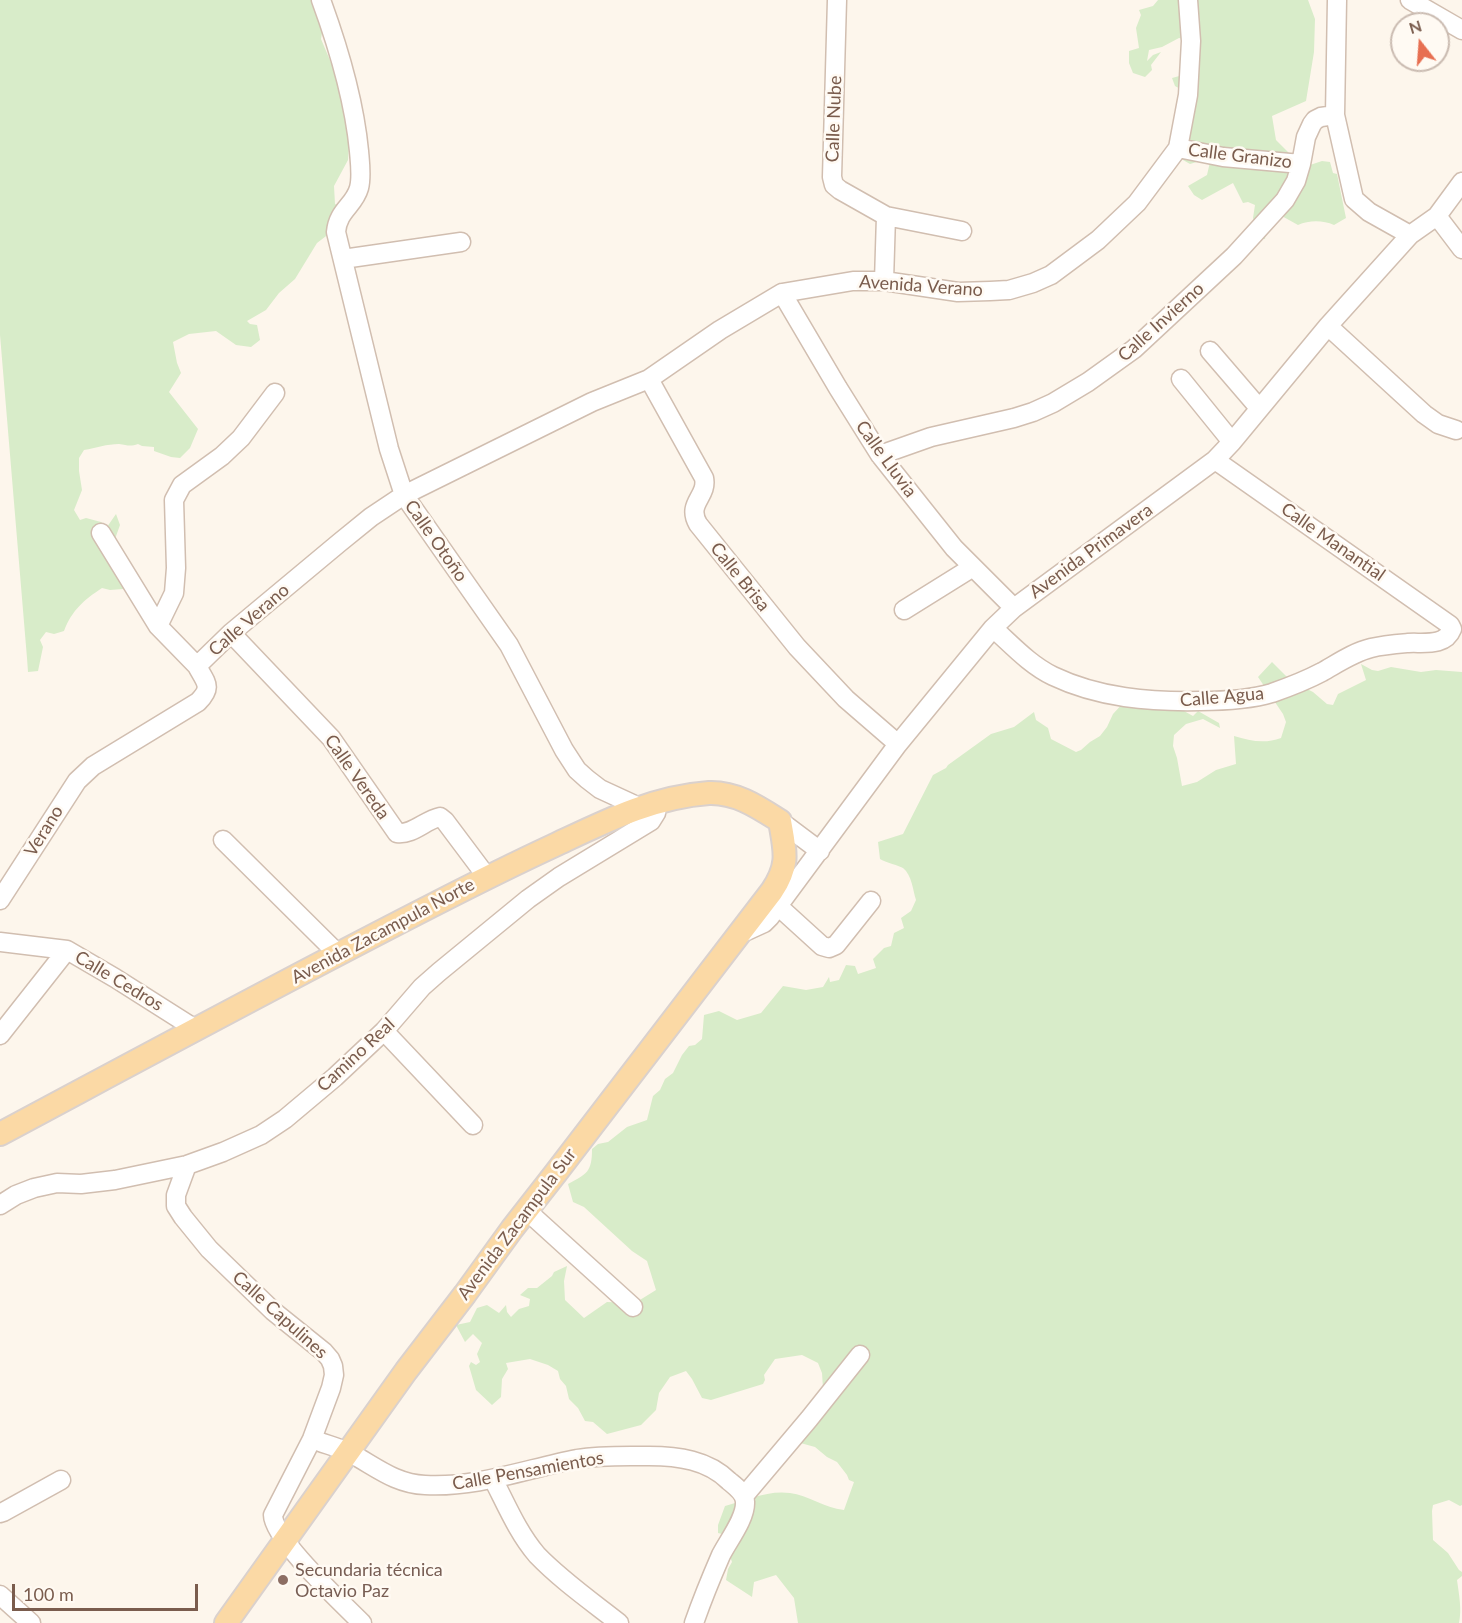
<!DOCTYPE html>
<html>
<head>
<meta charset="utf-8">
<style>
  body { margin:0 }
  #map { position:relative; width:1462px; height:1623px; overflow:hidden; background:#fdf6ec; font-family:Lato,sans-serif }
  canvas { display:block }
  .north { position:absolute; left:1390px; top:12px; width:60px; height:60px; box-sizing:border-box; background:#fffaf3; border:2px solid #cabbb1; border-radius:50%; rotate:343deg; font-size:16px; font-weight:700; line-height:24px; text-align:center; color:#7a5c4d }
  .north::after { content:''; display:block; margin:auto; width:21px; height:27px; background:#e76f51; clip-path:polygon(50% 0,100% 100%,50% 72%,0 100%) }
  .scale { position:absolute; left:12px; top:1584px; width:186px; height:27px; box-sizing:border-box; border:3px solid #7a5c4d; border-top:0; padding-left:8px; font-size:18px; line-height:21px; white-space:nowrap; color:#7a5c4d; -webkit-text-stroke:4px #fffaf3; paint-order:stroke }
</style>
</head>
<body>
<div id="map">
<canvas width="1462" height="1623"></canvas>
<div class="north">N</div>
<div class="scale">100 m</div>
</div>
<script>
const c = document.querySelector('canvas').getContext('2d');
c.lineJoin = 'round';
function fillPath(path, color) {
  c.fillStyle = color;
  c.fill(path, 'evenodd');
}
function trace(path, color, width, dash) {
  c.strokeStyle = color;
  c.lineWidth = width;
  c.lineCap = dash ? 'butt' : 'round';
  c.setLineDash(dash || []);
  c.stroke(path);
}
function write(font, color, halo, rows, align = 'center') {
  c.font = font + ' Lato,sans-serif';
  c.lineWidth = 5;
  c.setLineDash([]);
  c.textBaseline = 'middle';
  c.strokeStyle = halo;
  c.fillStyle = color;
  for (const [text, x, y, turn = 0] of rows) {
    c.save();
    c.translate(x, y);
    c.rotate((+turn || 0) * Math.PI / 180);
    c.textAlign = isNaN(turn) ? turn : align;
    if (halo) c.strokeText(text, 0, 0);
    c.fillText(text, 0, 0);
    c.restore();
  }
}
const green = new Path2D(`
  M 0,0 L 322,0 L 320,2 L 317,16 L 323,27 L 321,39 L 332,65 L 342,71 L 354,71 L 348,160 L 334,186 L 335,204 L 347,209 L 334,230 L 317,243 L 295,279 L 279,293 L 266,310 L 247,321 L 250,324 L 257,325 L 260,340 L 251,347 L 236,345 L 216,331 L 189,334 L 173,342 L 177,363 L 181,373 L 169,392 L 198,429 L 190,448 L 180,458 L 171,457 L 154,451 L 154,447 L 142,446 L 138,444 C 130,447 127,445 119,444 C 107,444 96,448 84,450 L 79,458 L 79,471 L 82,490 L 74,510 L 80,520 L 86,518 L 101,522 L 107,527 L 116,514 L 120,525 L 115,539 L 130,572 L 123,589 L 110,590 L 102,588 C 84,600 72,610 64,631 L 54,634 L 46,632 L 40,640 L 43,647 L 38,671 L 28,672 L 27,658 L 0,335 Z
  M 1158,0 L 1308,0 L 1315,19 L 1314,52 L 1306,101 L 1272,116 L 1276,140 L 1289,153 L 1291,161 L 1307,166 L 1322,161 L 1330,162 L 1333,173 L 1337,174 L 1346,218 L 1334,225 C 1323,220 1309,220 1298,225 L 1280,215 L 1266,231 L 1265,239 L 1254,238 L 1249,229 L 1254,221 L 1253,218 L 1255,205 L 1248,202 L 1243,203 L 1233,183 L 1202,200 L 1194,195 L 1188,186 L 1207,175 L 1210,162 L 1200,161 L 1190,164 L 1183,160 L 1180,151 L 1185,130 L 1195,113 L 1192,96 L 1175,86 L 1172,78 L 1194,72 L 1190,40 L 1179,38 L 1162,47 L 1149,50 L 1147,61 L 1153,55 L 1161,52 L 1151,65 L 1152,70 L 1145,77 L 1133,73 L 1129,63 L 1129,51 L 1139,48 L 1136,28 L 1141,15 L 1139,10 L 1153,6 Z
  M 1272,662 L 1291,681 L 1313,692 L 1327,704 L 1333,705 L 1338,694 L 1366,680 L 1361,664 L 1372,670 L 1378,671 L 1391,667 L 1421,672 L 1436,670 L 1462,672 L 1462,1505 L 1460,1506 L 1449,1500 L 1433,1505 L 1432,1511 L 1433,1540 L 1448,1553 L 1459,1570 L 1462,1572 L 1462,1576 L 1457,1580 C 1459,1595 1462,1609 1459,1623 L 798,1623 L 794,1598 L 776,1575 L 754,1582 L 752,1597 L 726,1580 L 728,1569 L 732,1562 L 722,1534 L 718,1533 L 718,1525 L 725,1506 C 746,1500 768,1490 790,1493 C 808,1495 824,1508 844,1510 L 854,1482 L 849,1480 L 847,1475 L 837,1462 L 827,1457 L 815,1447 L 793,1441 L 824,1404 L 822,1373 L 818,1363 L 802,1355 L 775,1359 L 764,1375 L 765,1380 L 763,1384 L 711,1400 L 702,1398 L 692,1379 L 686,1371 L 670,1377 L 659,1393 L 656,1410 L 641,1425 L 607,1434 L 593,1422 L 585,1421 L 578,1408 L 569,1399 L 566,1386 L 560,1379 L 558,1371 L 548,1365 L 530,1359 L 506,1363 L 508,1369 L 502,1379 L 501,1397 L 492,1405 L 476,1390 L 469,1366 L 471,1362 L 476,1365 L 480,1362 L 477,1354 L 482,1343 L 473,1334 L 465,1342 L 456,1325 L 470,1322 L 477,1308 L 487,1305 L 499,1313 L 506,1305 L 507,1312 L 511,1317 L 519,1309 L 529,1306 L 530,1299 L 520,1295 L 528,1288 L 537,1288 L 552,1276 L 554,1272 L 567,1266 L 564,1281 L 565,1300 L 584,1318 L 607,1302 L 635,1303 L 656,1290 L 647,1261 L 632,1251 L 584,1207 L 573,1202 L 568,1184 C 587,1174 592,1172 592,1149 L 598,1144 L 608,1142 L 627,1127 L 647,1120 L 653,1096 L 660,1090 L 665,1079 L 673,1073 L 682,1055 L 689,1046 L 695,1045 L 702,1039 L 704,1015 L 719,1011 L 737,1020 L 761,1013 L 783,986 L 806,990 L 823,987 L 829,977 L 830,982 L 839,980 L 846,965 L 855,966 L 858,974 L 876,968 L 873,959 L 884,948 L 891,946 L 894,933 L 904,928 L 901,918 L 911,911 L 916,900 C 913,891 912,875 903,868 C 900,866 885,862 880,859 L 878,842 L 903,834 L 933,775 L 946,768 L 948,765 L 991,734 L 1014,727 L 1034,712 L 1036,720 L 1048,728 L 1051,739 L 1076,752 L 1081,750 L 1090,742 L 1100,736 L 1107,727 L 1113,714 L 1125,701 L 1164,700 L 1193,716 L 1198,711 L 1219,723 L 1220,728 L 1203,719 L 1186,724 L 1174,735 L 1173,746 L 1177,758 L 1182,786 L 1197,782 L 1216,770 L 1236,764 L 1234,736 C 1250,741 1265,744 1281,738 L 1286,722 L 1283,714 L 1258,677 Z`);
const minor = new Path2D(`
  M 321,0 C 339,49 354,99 359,151 C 360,163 362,177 359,188 C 354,206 338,210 336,232 L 389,449 L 404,495 L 509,645 L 564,750 L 577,770 L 587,779 L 600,789 L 639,807
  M 837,0 L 832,177 L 834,185 L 840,190 L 886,216 L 884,281
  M 1337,0 L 1335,115 L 1354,199 L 1369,212 L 1410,235
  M 1410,0 L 1462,30
  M 1178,148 L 1223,157 L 1301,164
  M 886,216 L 962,231
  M 1437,216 L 1462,249
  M 343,259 L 461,242
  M 782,293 L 838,388 L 880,455 L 954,548 L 1014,608
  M 1328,326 L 1424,414 L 1438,424 L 1456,430
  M 1210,351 L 1259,408
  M 649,379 L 704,478 C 708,497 686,503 698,524 L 797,647 L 846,699 L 898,744
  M 1181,379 L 1232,442
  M 880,455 L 931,437 L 1014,418 L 1033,412 L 1053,403 L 1088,382 L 1134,349 L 1234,256 L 1285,200 L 1296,181 L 1301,164 L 1306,137 L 1312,124 L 1315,120 L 1321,117 L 1335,115
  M 101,533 L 158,626 L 197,666
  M 904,610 L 973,567
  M 158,626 L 174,593 L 176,568 L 174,500 L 182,485 L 222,456 L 241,438 L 275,393
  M 993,628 C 1012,645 1030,665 1053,676 C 1099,698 1150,702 1200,701 C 1224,701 1249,700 1272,693 C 1289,687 1307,680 1322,672 C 1338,663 1354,652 1371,648 C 1383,645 1396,644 1408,643 C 1423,642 1445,647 1452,629 L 1450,625 L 1215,460
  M 231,633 L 331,738 L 397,833 C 413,835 425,820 440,817 L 445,821 L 487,877
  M 780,821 L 820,851
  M 223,840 L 338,954
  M 0,900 L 77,781 L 93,766 L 198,702 C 213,687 206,683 197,666 L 231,633 L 339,543 L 371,517 L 404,495 L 592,402 L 649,379 L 720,330 L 782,293 L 853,281 L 884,281 L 958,292 L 990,291 L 1009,290 L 1033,283 L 1051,275 L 1098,240 L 1137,203 L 1178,148 L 1188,95 L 1191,41 L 1188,0
  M 778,906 L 822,946 L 829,948 L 836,945 L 871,901
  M 740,934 L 764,923 L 770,917 L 898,744 L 993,628 L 1014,608 L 1215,460 L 1232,442 L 1328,326 L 1410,235 L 1437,216 L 1462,182
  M 0,942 L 67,950 L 115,978 L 197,1030
  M 384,1031 L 473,1125
  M 0,1035 L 67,950
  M 187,1165 L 176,1195 L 176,1206 L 183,1217 L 209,1249 L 273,1311 L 324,1352 L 330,1359 L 333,1366 L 334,1375 L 331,1388 L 312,1439 L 273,1515 C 273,1539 343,1604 362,1623
  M 0,1205 L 16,1195 L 34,1188 L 57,1183 L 81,1184 L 115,1180 L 187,1165 L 223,1152 L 261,1135 L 285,1119 L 335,1077 L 384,1031 L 422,987 L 439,972 L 528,899 L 559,877 L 651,821 L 656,813 L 658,802
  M 526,1210 L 633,1307
  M 312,1439 C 324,1444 338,1447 350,1453 C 375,1466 395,1484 425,1485 C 476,1488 526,1469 577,1459 C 601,1455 625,1456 649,1456 C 678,1456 708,1460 729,1481 C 735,1486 745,1493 745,1502 C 746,1518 728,1541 721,1555 C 711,1578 702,1600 694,1623
  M 493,1479 C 506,1504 518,1533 537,1555 C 561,1580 591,1601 619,1623
  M 744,1496 L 809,1419 L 860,1355
  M 0,1513 L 3,1512 L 61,1480
  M 0,1595 L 31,1623`);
const major = new Path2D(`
  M 0,1134 C 144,1057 288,979 433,905 C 474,884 514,864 555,845 C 606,821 653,797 709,793 C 736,792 758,807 780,821 C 785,851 790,864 772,891 L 555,1174 L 512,1229 L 465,1294 L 406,1371 L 226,1623`);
const markers = [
  [283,1580,6,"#8d6e63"]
];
const streetNames = [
  ["Calle Nube",834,119,-88],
  ["Calle Granizo",1240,156,7],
  ["Avenida Verano",921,286,4],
  ["Calle Invierno",1161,322,-42],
  ["Calle Lluvia",886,459,54],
  ["Calle Otoño",436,541,55],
  ["Calle Manantial",1333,542,35],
  ["Avenida Primavera",1091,551,-36],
  ["Calle Brisa",740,577,51],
  ["Calle Verano",249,620,-41],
  ["Calle Agua",1222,697,-5],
  ["Calle Vereda",357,777,55],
  ["Verano",44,831,-58],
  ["Avenida Zacampula Norte",383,931,-28],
  ["Calle Cedros",119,981,31],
  ["Camino Real",356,1055,-43],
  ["Avenida Zacampula Sur",517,1224,-53],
  ["Calle Capulines",280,1315,42],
  ["Calle Pensamientos",528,1471,-10]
];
const educationNames = [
  ["Secundaria técnica",295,1570],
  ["Octavio Paz",295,1591]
];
fillPath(green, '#d8ecc9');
trace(minor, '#d1beb0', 21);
trace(major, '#dad1cd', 26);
trace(minor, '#fff', 18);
trace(major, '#fbd9a5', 22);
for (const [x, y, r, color] of markers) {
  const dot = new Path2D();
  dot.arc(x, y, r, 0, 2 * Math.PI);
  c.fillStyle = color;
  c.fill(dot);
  trace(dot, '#fffaf3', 2);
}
write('18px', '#7a5c4d', '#fffaf3', streetNames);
write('18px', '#785e54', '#fffaf3', educationNames, 'left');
</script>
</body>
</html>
